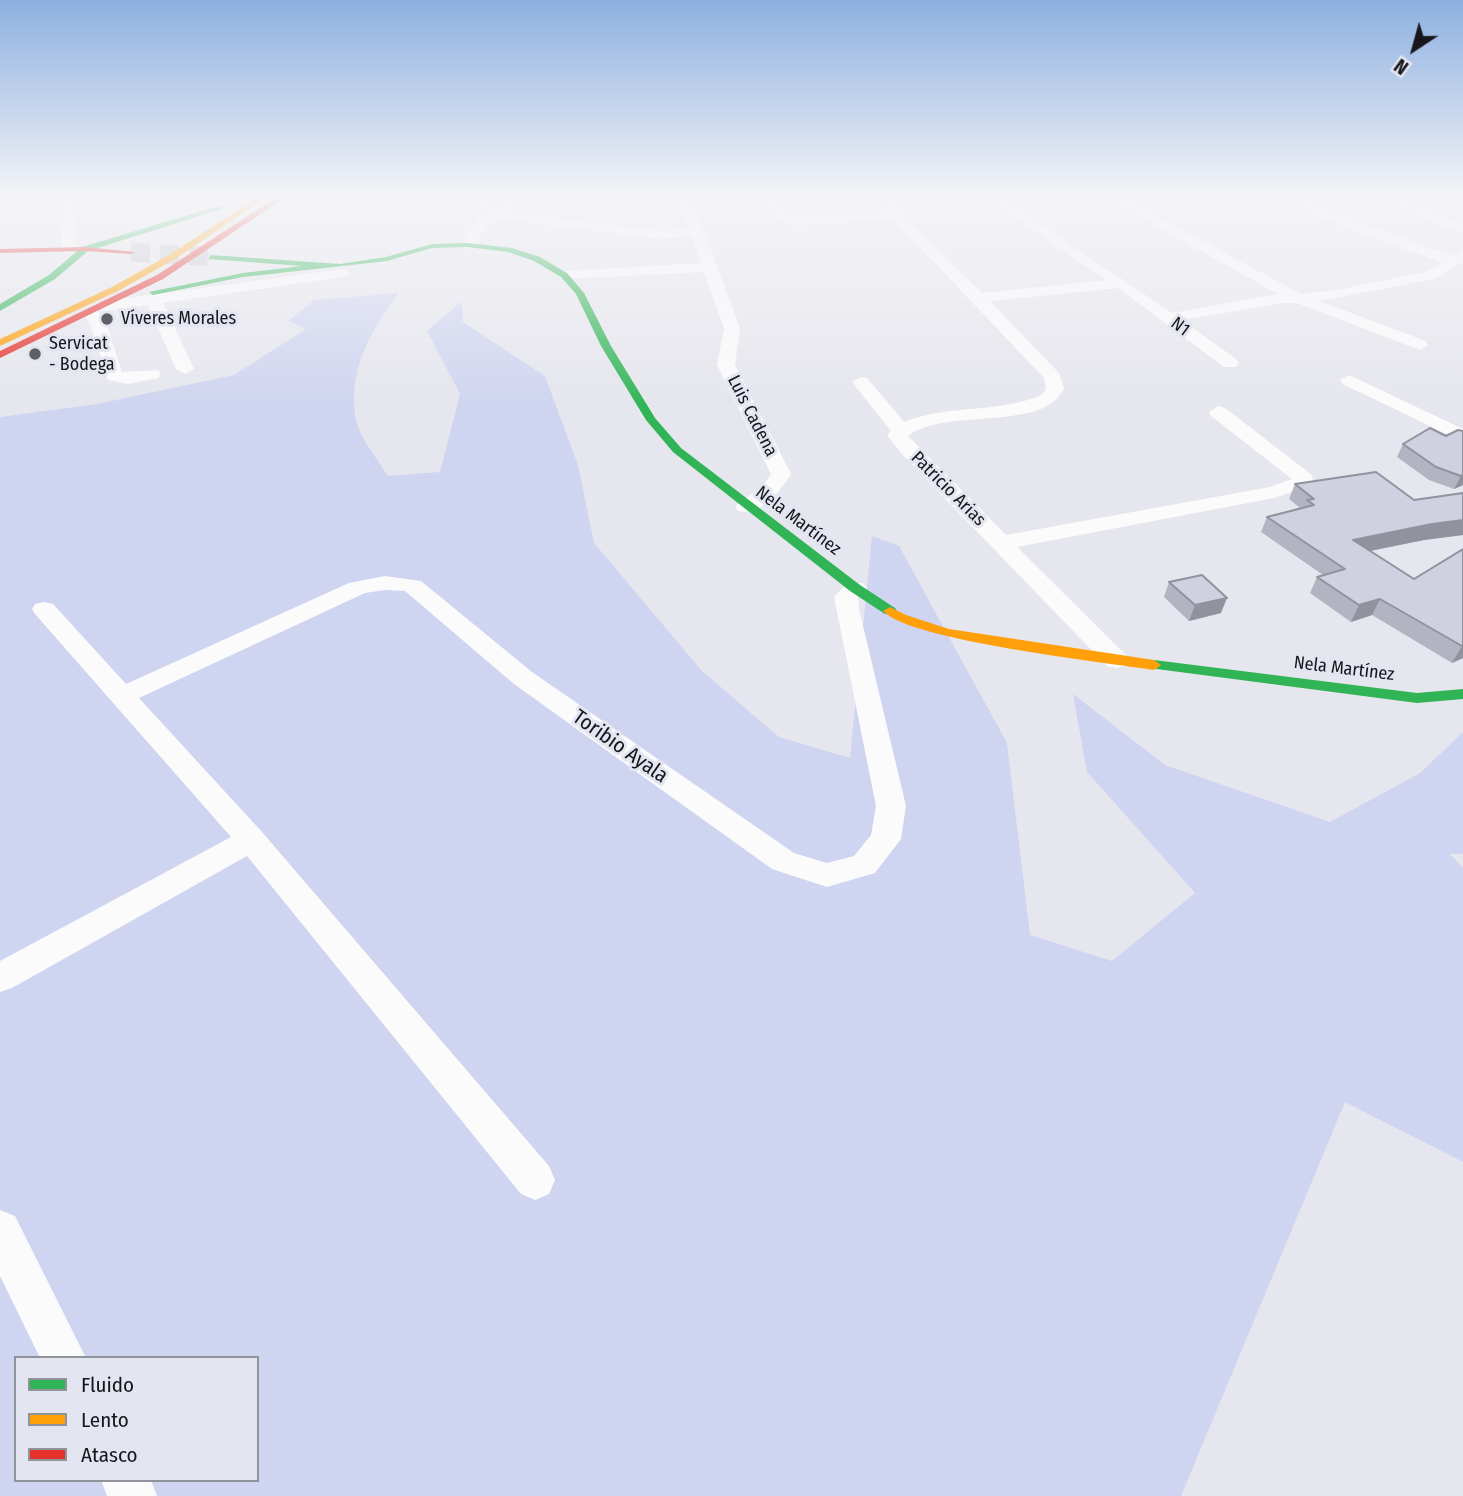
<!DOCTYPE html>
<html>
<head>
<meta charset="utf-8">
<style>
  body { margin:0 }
  #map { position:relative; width:1463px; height:1496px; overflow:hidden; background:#e6e7ee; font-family:"Fira Sans Condensed",sans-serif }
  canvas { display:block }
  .legend { position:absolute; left:14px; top:1356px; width:245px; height:126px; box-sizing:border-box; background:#e3e5f1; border:2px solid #91939b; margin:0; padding:9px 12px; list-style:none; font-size:21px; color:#17171b }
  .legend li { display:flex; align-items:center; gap:14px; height:35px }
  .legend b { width:35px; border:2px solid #91939b }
  .north { position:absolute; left:1379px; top:14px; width:70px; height:70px; -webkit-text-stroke:5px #e3e5f1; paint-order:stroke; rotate:216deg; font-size:19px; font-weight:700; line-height:28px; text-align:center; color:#17171b }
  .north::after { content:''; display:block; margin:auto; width:24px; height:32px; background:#17171b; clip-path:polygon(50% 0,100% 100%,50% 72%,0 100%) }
</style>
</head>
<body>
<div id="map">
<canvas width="1463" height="1496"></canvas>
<ul class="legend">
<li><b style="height:9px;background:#30b455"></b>Fluido</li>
<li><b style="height:9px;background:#ff9f0a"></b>Lento</li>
<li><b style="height:9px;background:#e5322d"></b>Atasco</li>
</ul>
<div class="north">N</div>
</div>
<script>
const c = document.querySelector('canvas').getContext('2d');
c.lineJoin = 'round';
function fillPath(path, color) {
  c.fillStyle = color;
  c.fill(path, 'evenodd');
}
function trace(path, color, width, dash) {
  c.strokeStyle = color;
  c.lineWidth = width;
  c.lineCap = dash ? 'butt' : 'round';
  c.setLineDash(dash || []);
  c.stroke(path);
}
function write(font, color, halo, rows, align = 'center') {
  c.font = font + ' "Fira Sans Condensed",sans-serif';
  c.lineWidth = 6;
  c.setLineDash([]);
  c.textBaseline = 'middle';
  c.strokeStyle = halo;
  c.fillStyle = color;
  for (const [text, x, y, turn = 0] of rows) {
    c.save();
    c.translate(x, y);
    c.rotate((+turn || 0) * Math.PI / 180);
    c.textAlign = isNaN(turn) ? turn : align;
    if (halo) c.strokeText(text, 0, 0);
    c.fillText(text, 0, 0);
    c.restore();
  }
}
const green = new Path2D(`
  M 399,293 C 370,330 345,376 357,424 C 362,441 379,461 388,476 L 440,472 L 460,394 L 427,331 L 462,301 L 463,322 L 545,376 L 578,465 L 594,543 L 702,671 L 779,737 L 850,758 L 872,536 L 899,546 L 1007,743 L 1030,935 L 1112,961 L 1195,893 L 1087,772 L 1073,694 L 1165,765 L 1330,822 L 1420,773 L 1463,732 L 1463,854 L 1450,854 L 1463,868 L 1463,1162 L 1345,1102 L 1181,1496 L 0,1496 L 0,417 L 97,404 L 234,375 L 306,329 L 288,321 L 314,300 ZM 16,1358 L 257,1358 L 257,1480 L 16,1480 Z`);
const secondaryTunnel = new Path2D(`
  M 131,252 L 211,257`);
const street = new Path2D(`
  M 65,197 L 77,197 L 75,250 L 68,254 L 61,250 Z
  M 466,197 L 481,197 L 495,209 L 513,197 L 528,197 L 508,212 L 659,231 L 689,229 L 682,213 L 669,197 L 682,197 L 694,212 L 704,232 L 740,328 L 735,365 L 791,474 C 780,491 762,516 738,511 L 735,506 L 763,486 L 771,474 L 717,365 L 724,328 L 704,272 L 564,279 L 557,275 L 564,271 L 701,263 L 692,236 L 659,239 L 498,218 L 488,225 L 472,248 L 467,249 L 460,245 L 478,219 L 486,214 Z
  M 760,197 L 773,197 L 790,215 L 796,217 L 885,212 L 881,206 L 882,203 L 892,203 L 982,293 L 1107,280 L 985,197 L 1000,197 L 1172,313 L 1278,294 L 1105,197 L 1121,197 L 1301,294 L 1336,290 L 1425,272 L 1443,263 L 1304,211 L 1304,205 L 1309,204 L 1452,256 L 1463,249 L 1463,262 L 1434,279 L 1319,301 L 1426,341 L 1428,345 L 1420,350 L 1297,303 L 1282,303 L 1182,320 L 1236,359 L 1239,363 L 1236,367 L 1224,367 L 1118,288 L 990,301 L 1059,373 L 1064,388 C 1045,433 944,407 908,436 L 1006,535 L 1270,487 L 1292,479 L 1211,416 L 1209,412 L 1218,406 L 1225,408 L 1312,475 L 1313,482 L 1310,486 L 1274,498 L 1017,547 L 1125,654 L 1129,660 L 1125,666 L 1116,668 L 1107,666 L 901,453 L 887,435 L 891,431 L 852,382 L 861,377 L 867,378 L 904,422 C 948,404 1000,414 1043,394 L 1046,388 L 1044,378 L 893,219 L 795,225 L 780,221 Z
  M 1374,197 L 1392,197 L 1463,225 L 1463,234 Z
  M 343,269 L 350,273 L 348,276 L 163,303 L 194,369 L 185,374 L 176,369 L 148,305 L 105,311 L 97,306 L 105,301 Z
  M 91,308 L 97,310 L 107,326 L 122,372 L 158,370 L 161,374 L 158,378 L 128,384 L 108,380 L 91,326 L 83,313 Z
  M 1349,375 L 1463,429 L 1463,442 L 1343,384 L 1340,380 Z
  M 385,576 L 421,581 L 532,672 L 794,853 L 827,863 L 854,856 L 871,835 L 876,806 L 834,597 L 847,583 L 863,583 L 867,588 L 858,598 L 859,609 L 906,806 L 901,839 L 875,873 L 827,887 L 772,869 L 514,684 L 405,591 L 385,590 L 365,593 L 139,698 L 262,832 L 549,1166 L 555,1180 L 549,1194 L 535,1200 L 521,1194 L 247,856 L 12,988 L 0,992 L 0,961 L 231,837 L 35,614 L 32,609 L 35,604 L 44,602 L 53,604 L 126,684 L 349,583 Z
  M 0,1210 L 15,1216 L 86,1358 L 40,1358 L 0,1276 Z
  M 101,1480 L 151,1480 L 157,1496 L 107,1496 Z`);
const fast = new Path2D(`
  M 218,206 L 225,208 L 88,251 L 55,279 L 0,311 L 0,304 L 49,275 L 82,247 Z
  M 467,243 L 512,248 L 540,257 L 567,273 L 584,293 L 611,346 L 655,418 L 681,448 L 860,585 L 895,608 L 897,611 L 895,614 L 885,614 L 850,591 L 673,452 L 646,420 L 601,346 L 576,294 L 561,277 L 534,261 L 508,252 L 467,247 L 432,248 L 387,261 L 243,277 L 153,295 L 149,292 L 243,273 L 302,266 L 208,259 L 211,255 L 340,264 L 386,257 L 432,244 Z
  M 1154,660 L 1417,693 L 1463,689 L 1463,699 L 1417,703 L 1149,668 L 1147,665 L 1149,662 Z`);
const slow = new Path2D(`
  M 258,197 L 267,197 L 175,259 L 118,291 L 0,346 L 0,339 L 112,287 L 169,255 Z
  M 890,607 L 906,615 L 949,629 L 1154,660 L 1161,665 L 1154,670 C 1104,662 911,641 883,611 Z`);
const jam = new Path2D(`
  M 277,197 L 286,197 L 163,279 L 0,358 L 0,351 L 157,275 Z
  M 85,247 L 135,252 L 131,254 L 85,251 L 0,253 L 0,249 Z`);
const wall = new Path2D(`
  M 1463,431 L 1463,485 L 1454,489 L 1429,480 L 1397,457 L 1403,444 Z
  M 1295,484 L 1414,500 L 1463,493 L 1463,535 L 1424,540 L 1370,551 L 1414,579 L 1463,549 L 1463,658 L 1452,663 L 1372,615 L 1351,622 L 1310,593 L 1317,577 L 1323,575 L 1261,532 L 1267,517 L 1300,508 L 1289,499 Z
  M 1169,582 L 1221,613 L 1189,621 L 1164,597 Z`);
const shadedWall = new Path2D(`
  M 1463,475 L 1463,485 L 1454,489 L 1461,476 Z
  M 1463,520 L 1463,535 L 1424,540 L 1345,556 L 1353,540 L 1432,524 Z
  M 1227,598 L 1221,613 L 1189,621 L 1195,605 Z
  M 1380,599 L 1372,615 L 1351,622 L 1359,605 Z
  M 1462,646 L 1463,646 L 1463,658 L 1452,663 Z`);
const building = new Path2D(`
  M 1430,428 L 1446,436 L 1458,430 L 1463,431 L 1463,475 L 1461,476 L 1436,467 L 1403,444 Z
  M 1376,472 L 1414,500 L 1463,493 L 1463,520 L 1432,524 L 1353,540 L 1414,579 L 1463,549 L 1463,646 L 1462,646 L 1380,599 L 1359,605 L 1317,577 L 1345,569 L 1267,517 L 1314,505 L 1307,500 L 1314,499 L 1295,484 Z
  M 1202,575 L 1227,598 L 1195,605 L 1169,582 Z`);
const markers = [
  [107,319,7,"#5f6065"],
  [35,354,7,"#5f6065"]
];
const farPoinames = [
  ["Víveres Morales",121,319],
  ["Servicat",49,344],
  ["- Bodega",49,365]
];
const farStreetnames = [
  ["N1",1180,327,37],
  ["Luis Cadena",752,416,63],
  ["Patricio Arias",948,489,45],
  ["Nela Martínez",798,521,37],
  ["Nela Martínez",1344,669,7]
];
const streetNames = [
  ["Toribio Ayala",620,747,35]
];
fillPath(green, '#cfd4f0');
trace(secondaryTunnel, '#c7c8ce', 19, [19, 10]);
fillPath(street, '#fbfbfc');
fillPath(fast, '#30b455');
fillPath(slow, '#ff9f0a');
fillPath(jam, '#e5322d');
fillPath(wall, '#b2b4c1');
fillPath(shadedWall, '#91929d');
fillPath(building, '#cfd1e0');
trace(building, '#91929d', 2);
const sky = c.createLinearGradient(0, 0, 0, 407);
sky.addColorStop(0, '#8db0e0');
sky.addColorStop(0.48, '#f4f4f7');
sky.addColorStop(1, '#f4f4f700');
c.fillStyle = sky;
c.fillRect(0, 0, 1463, 407);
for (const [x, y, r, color] of markers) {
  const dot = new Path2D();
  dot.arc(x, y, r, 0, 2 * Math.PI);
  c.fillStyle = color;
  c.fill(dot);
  trace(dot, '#e3e5f1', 2.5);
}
write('18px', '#17171b', '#e3e5f1', farPoinames, 'left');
write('18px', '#17171b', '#e3e5f1', farStreetnames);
write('21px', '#17171b', '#e3e5f1', streetNames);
</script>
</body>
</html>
